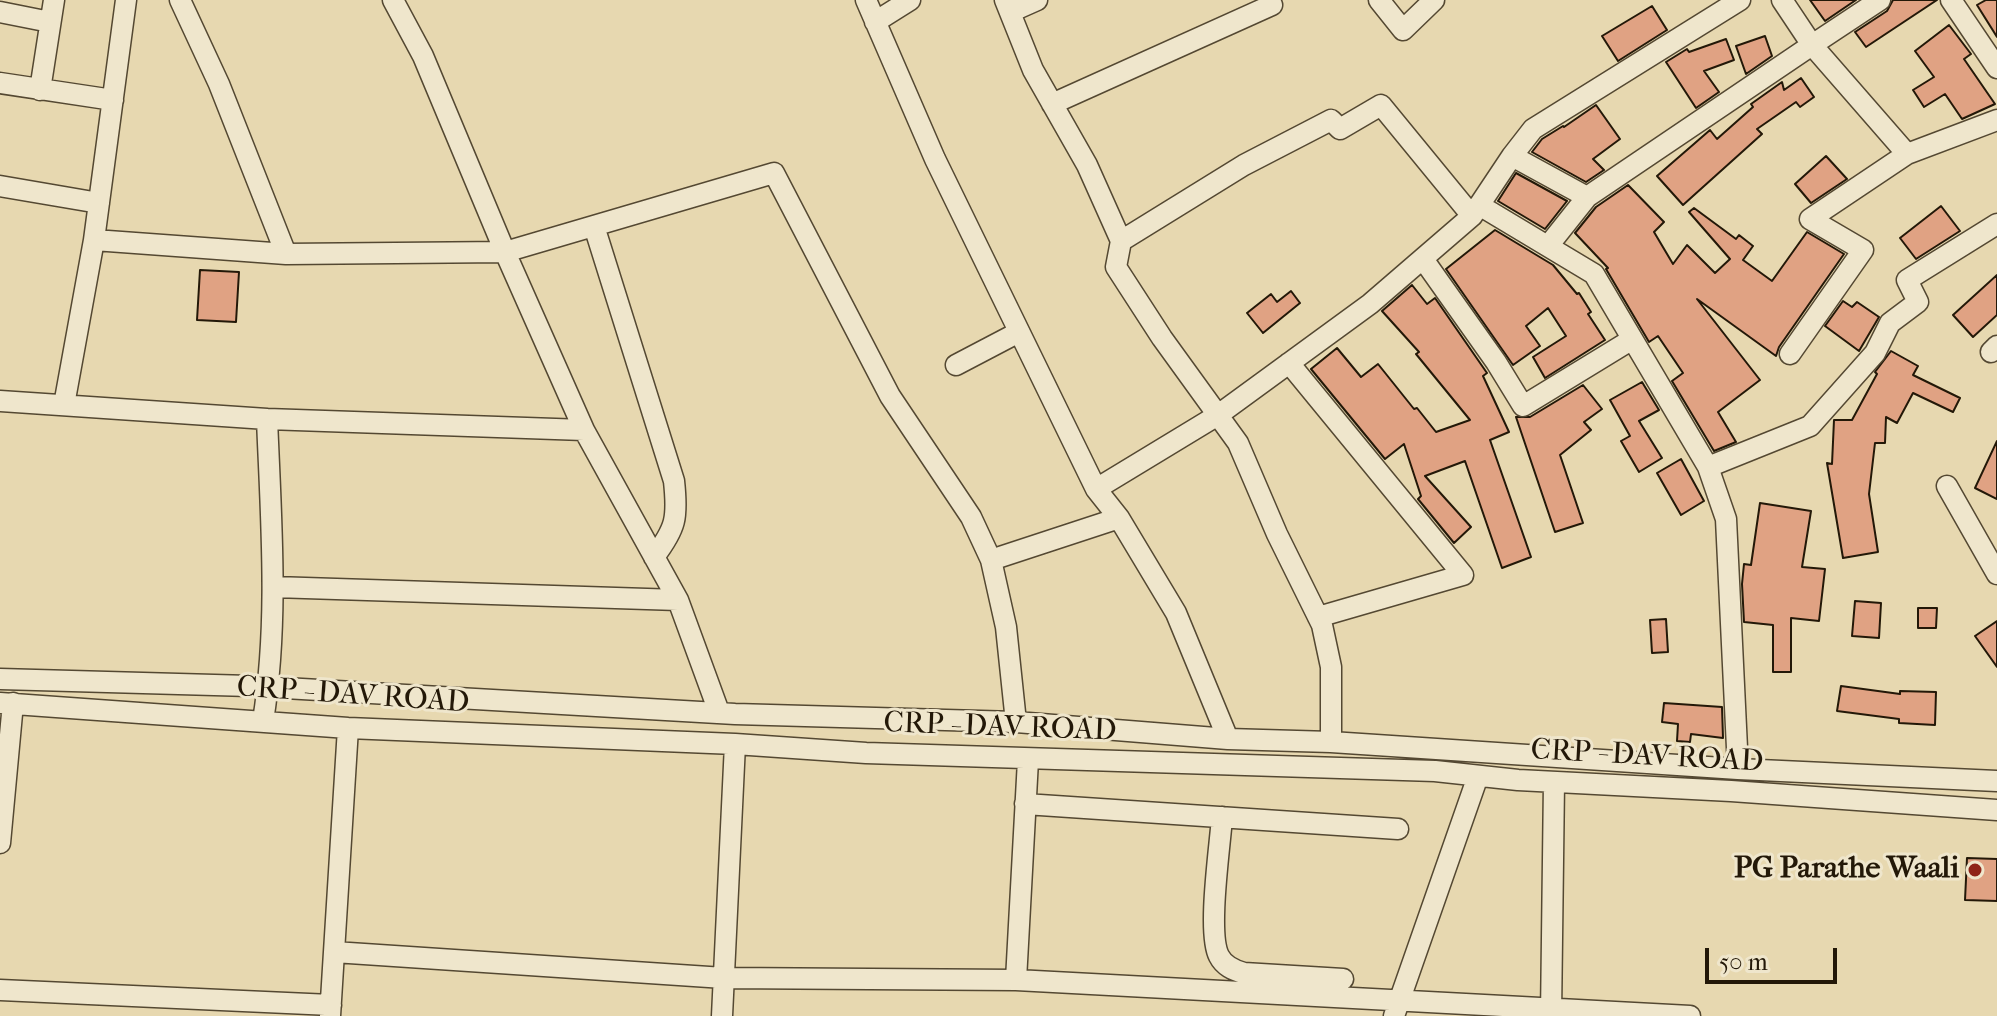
<!DOCTYPE html>
<html>
<head>
<meta charset="utf-8">
<style>
  body { margin:0 }
  #map { position:relative; width:1997px; height:1016px; overflow:hidden; background:#e7d8b0; font-family:"IM FELL French Canon",serif }
  canvas { display:block }
  .scale { position:absolute; left:1705px; top:948px; width:132px; height:36px; box-sizing:border-box; border:4px solid #231808; border-top:0; padding-left:10px; font-size:24px; line-height:28px; white-space:nowrap; color:#231808; -webkit-text-stroke:6px #efe6cc; paint-order:stroke }
</style>
</head>
<body>
<div id="map">
<canvas width="1997" height="1016"></canvas>
<div class="scale">50 m</div>
</div>
<script>
const c = document.querySelector('canvas').getContext('2d');
c.lineJoin = 'round';
function fillPath(path, color) {
  c.fillStyle = color;
  c.fill(path, 'evenodd');
}
function trace(path, color, width, dash) {
  c.strokeStyle = color;
  c.lineWidth = width;
  c.lineCap = dash ? 'butt' : 'round';
  c.setLineDash(dash || []);
  c.stroke(path);
}
function write(font, color, halo, rows, align = 'center') {
  c.font = font + ' "IM FELL French Canon",serif';
  c.lineWidth = 6;
  c.setLineDash([]);
  c.textBaseline = 'middle';
  c.strokeStyle = halo;
  c.fillStyle = color;
  for (const [text, x, y, turn = 0] of rows) {
    c.save();
    c.translate(x, y);
    c.rotate((+turn || 0) * Math.PI / 180);
    c.textAlign = isNaN(turn) ? turn : align;
    if (halo) c.strokeText(text, 0, 0);
    c.fillText(text, 0, 0);
    c.restore();
  }
}
const building = new Path2D(`
  M 1810,0 L 1856,0 L 1825,21 Z
  M 1893,0 L 1937,0 L 1866,47 L 1855,32 L 1887,11 Z
  M 1986,0 L 1997,0 L 1997,37 L 1977,5 Z
  M 1652,6 L 1667,30 L 1618,61 L 1602,36 Z
  M 1949,25 L 1971,54 L 1964,59 L 1995,104 L 1962,119 L 1945,94 L 1924,107 L 1913,90 L 1934,77 L 1915,51 Z
  M 1765,36 L 1772,56 L 1746,74 L 1736,46 Z
  M 1726,39 L 1734,60 L 1704,71 L 1719,92 L 1696,108 L 1666,62 L 1687,49 L 1689,52 Z
  M 1801,78 L 1814,97 L 1800,107 L 1796,102 L 1757,129 L 1762,134 L 1683,205 L 1657,176 L 1710,130 L 1717,139 L 1753,107 L 1751,104 L 1782,82 L 1784,90 Z
  M 1596,105 L 1620,139 L 1593,159 L 1604,170 L 1586,182 L 1532,152 L 1542,139 L 1563,126 L 1564,127 Z
  M 1826,156 L 1847,179 L 1811,203 L 1795,184 Z
  M 1516,173 L 1567,201 L 1545,229 L 1498,201 Z
  M 1628,185 L 1664,222 L 1654,232 L 1673,264 L 1687,245 L 1715,273 L 1730,259 L 1689,212 L 1694,208 L 1736,239 L 1739,235 L 1753,246 L 1743,260 L 1772,281 L 1807,232 L 1844,254 L 1779,347 L 1776,356 L 1697,299 L 1760,380 L 1718,412 L 1736,442 L 1714,451 L 1672,381 L 1683,373 L 1658,336 L 1649,342 L 1606,269 L 1608,268 L 1575,233 L 1596,207 Z
  M 1941,206 L 1960,231 L 1916,259 L 1900,238 Z
  M 1495,230 L 1553,265 L 1577,294 L 1579,293 L 1591,312 L 1588,314 L 1605,340 L 1545,378 L 1533,357 L 1566,336 L 1548,308 L 1526,326 L 1540,346 L 1513,365 L 1446,269 Z
  M 200,270 L 239,272 L 236,322 L 197,320 Z
  M 1997,275 L 1997,315 L 1973,337 L 1953,315 Z
  M 1412,285 L 1427,304 L 1435,298 L 1487,373 L 1483,376 L 1509,432 L 1490,440 L 1531,557 L 1502,568 L 1465,461 L 1425,476 L 1471,527 L 1454,543 L 1418,499 L 1421,496 L 1404,444 L 1385,459 L 1311,369 L 1337,348 L 1361,377 L 1378,364 L 1414,409 L 1417,408 L 1436,432 L 1470,420 L 1416,354 L 1419,352 L 1382,311 Z
  M 1291,291 L 1300,303 L 1263,333 L 1247,313 L 1271,294 L 1277,302 Z
  M 1843,301 L 1852,307 L 1857,302 L 1879,317 L 1859,351 L 1825,326 Z
  M 1891,351 L 1918,366 L 1913,375 L 1960,398 L 1953,412 L 1913,393 L 1897,423 L 1886,417 L 1885,443 L 1875,443 L 1869,494 L 1878,552 L 1843,558 L 1827,463 L 1832,464 L 1834,420 L 1852,420 L 1877,374 L 1875,372 Z
  M 1642,382 L 1659,410 L 1639,421 L 1662,458 L 1639,472 L 1621,441 L 1630,436 L 1610,400 Z
  M 1583,385 L 1602,409 L 1584,422 L 1591,430 L 1560,455 L 1583,523 L 1555,532 L 1516,417 L 1530,417 Z
  M 1997,441 L 1997,499 L 1975,488 Z
  M 1681,459 L 1704,501 L 1681,515 L 1657,473 Z
  M 1760,503 L 1811,511 L 1802,567 L 1825,569 L 1819,621 L 1791,618 L 1791,672 L 1773,672 L 1773,625 L 1744,622 L 1742,584 L 1744,564 L 1751,565 Z
  M 1855,601 L 1881,603 L 1879,638 L 1852,636 Z
  M 1918,608 L 1937,608 L 1936,628 L 1918,628 Z
  M 1666,619 L 1668,652 L 1652,653 L 1650,620 Z
  M 1997,621 L 1997,667 L 1975,636 Z
  M 1841,686 L 1900,694 L 1900,691 L 1936,692 L 1935,725 L 1899,723 L 1899,719 L 1837,711 Z
  M 1664,703 L 1722,707 L 1723,738 L 1691,734 L 1690,742 L 1677,741 L 1678,724 L 1662,722 Z
  M 1967,858 L 1997,859 L 1997,901 L 1965,900 Z`);
const minor = new Path2D(`
  M 126,0 L 94,240 L 286,254 L 505,252 L 584,430 L 267,419
  M 180,0 L 219,84 L 286,254
  M 393,0 L 423,56 L 505,252 L 774,173 L 890,396 L 971,517 L 991,560 L 1006,627 L 1016,722
  M 866,0 L 935,159 L 1096,489 L 1119,518 L 1176,613 L 1228,739
  M 1005,0 L 1033,70 L 1087,165 L 1121,241 L 1116,267 L 1162,338 L 1238,443 L 1277,534 L 1322,625 L 1331,667 L 1331,742
  M 1379,0 L 1403,30 L 1434,0
  M 1782,0 L 1812,45 L 1880,0
  M 1951,0 L 1997,68
  M 0,12 L 50,22
  M 1010,12 L 1037,0
  M 875,22 L 910,0
  M 0,83 L 113,100
  M 40,90 L 54,0
  M 1052,104 L 1272,5 L 1269,0
  M 1512,156 L 1587,197 L 1812,45 L 1907,154 L 1997,120
  M 0,186 L 99,203
  M 1479,205 L 1594,274 L 1708,467 L 1726,519 L 1738,769
  M 594,226 L 674,481 C 678,518 676,528 654,557
  M 1121,241 L 1244,165 L 1331,120 L 1340,129 L 1381,105 L 1472,216
  M 1548,246 L 1587,197
  M 1423,259 L 1496,362 L 1523,406 L 1631,340
  M 1991,352 L 1997,346
  M 1790,354 L 1863,250 L 1810,219 L 1907,154
  M 1289,363 L 1463,575 L 1318,617
  M 956,365 L 1019,332
  M 0,401 L 267,419 C 271,520 279,621 263,721
  M 64,405 L 94,240
  M 584,430 L 678,600 L 719,712
  M 1708,467 L 1810,426 L 1875,353 L 1890,323 L 1918,302 L 1907,280 L 1997,224
  M 1947,486 L 1997,574
  M 1096,489 L 1218,415 L 1370,304 L 1472,216 L 1512,156 L 1533,129 L 1740,0
  M 991,560 L 1119,518
  M 274,587 L 678,600
  M 0,679 L 250,686 L 735,714 L 1016,722 L 1228,739 L 1331,742 L 1738,769 L 1997,781
  M 0,703 L 348,728 L 735,744 L 866,753 L 1435,771 L 1518,780 L 1731,791 L 1997,810
  M 1025,804 L 1398,829
  M 1222,817 C 1220,847 1207,933 1219,956 C 1224,966 1233,970 1244,973 L 1343,979
  M 0,843 L 13,703
  M 334,952 L 724,978 L 1016,980 L 1690,1016
  M 1016,980 L 1028,760
  M 0,990 L 331,1005
  M 330,1016 L 348,728
  M 722,1016 L 735,744
  M 1394,1016 L 1478,776
  M 1551,1016 L 1554,782`);
const markers = [
  [1975,870,8,"#8f2418"]
];
const streetNames = [
  ["CRP - DAV ROAD",353,696,4],
  ["CRP - DAV ROAD",1000,728,2],
  ["CRP - DAV ROAD",1647,757,3]
];
const poiNames = [
  ["PG Parathe Waali",1959,870]
];
fillPath(building, '#e0a283');
trace(building, '#231808', 2);
trace(minor, '#544832', 23);
trace(minor, '#efe6cc', 20);
for (const [x, y, r, color] of markers) {
  const dot = new Path2D();
  dot.arc(x, y, r, 0, 2 * Math.PI);
  c.fillStyle = color;
  c.fill(dot);
  trace(dot, '#efe6cc', 3);
}
write('30px', '#231808', '#efe6cc', streetNames);
write('bold 30px', '#231808', '#efe6cc', poiNames, 'right');
</script>
</body>
</html>
